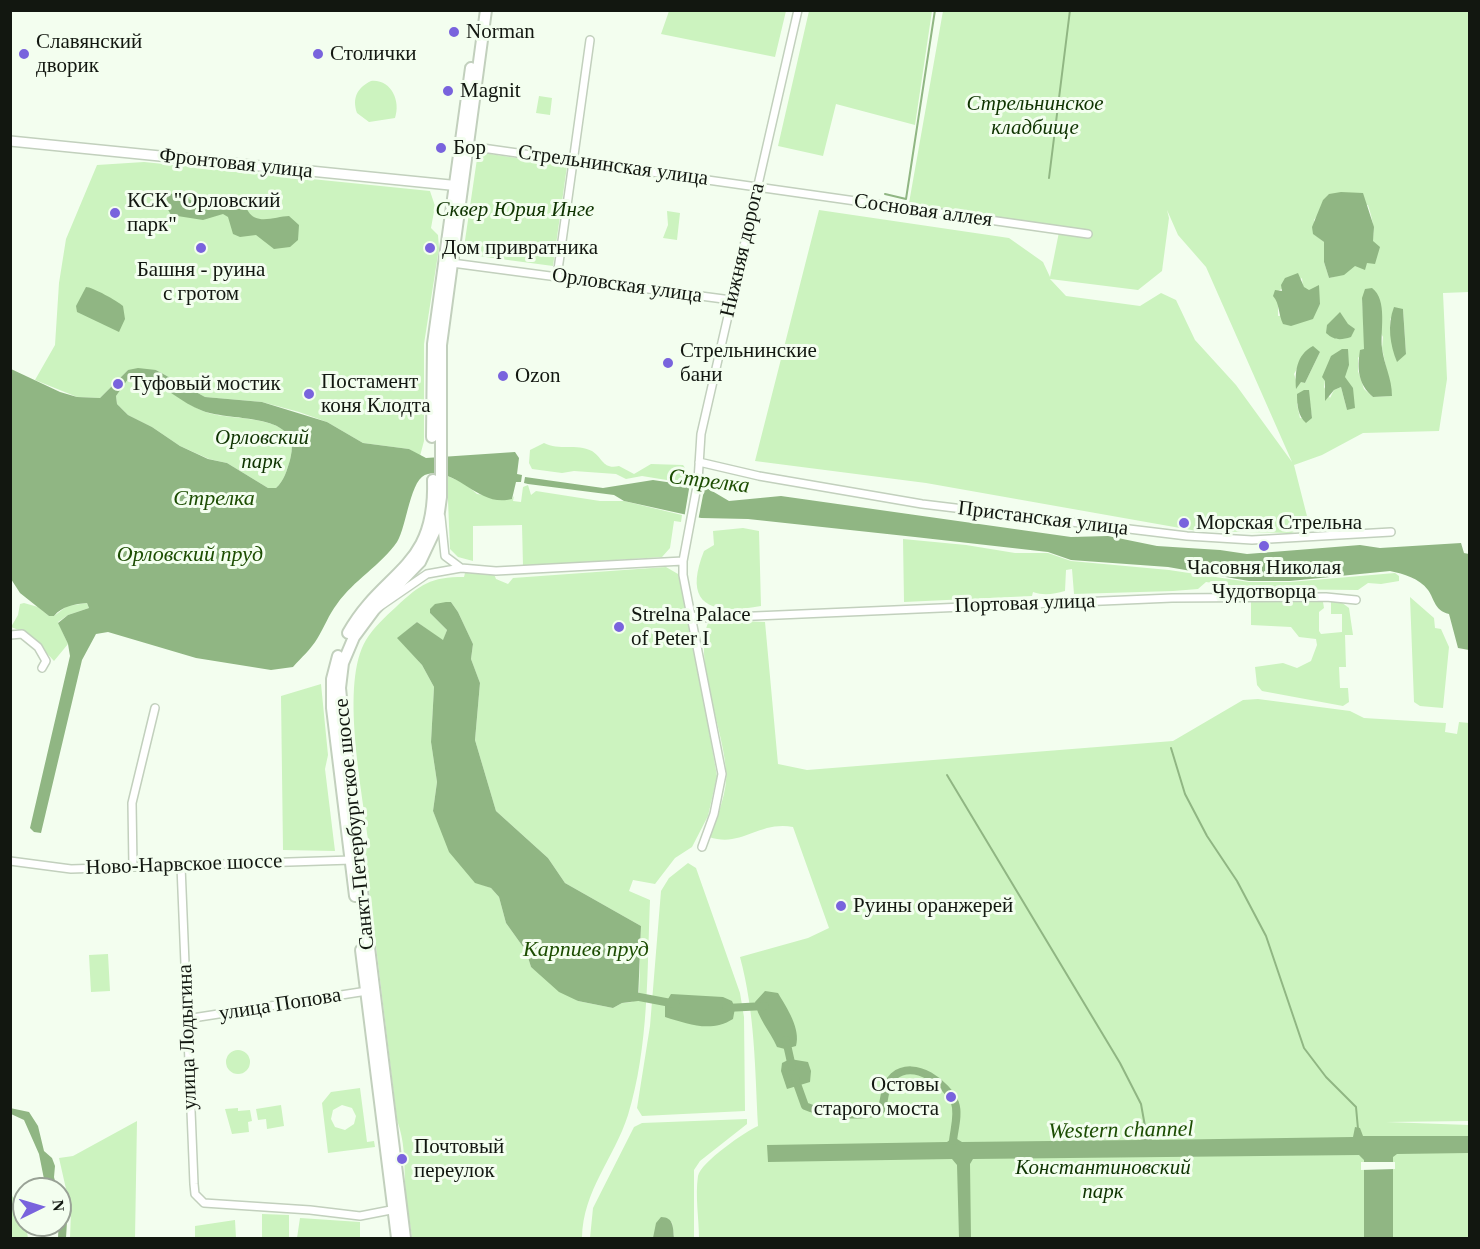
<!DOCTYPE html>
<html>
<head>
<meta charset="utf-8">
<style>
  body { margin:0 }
  #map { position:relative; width:1480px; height:1249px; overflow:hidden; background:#f3feef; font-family:"Times New Roman",serif }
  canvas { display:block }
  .frame { position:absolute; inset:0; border:12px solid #121710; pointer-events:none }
  .north { position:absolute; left:12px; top:1177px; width:60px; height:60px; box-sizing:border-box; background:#f3feef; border:2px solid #99a296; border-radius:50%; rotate:85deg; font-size:16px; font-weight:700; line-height:24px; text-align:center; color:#121710 }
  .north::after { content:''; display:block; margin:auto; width:21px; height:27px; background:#7963dd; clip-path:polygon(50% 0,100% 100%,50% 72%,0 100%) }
</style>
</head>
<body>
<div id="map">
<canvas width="1480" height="1249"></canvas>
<div class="frame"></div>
<div class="north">N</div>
</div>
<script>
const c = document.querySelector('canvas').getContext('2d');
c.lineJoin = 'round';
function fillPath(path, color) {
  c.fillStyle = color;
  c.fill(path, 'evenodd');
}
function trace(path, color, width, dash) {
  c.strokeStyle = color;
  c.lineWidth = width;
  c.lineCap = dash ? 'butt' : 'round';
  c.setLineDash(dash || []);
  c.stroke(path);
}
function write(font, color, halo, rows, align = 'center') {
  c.font = font + ' "Times New Roman",serif';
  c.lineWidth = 6;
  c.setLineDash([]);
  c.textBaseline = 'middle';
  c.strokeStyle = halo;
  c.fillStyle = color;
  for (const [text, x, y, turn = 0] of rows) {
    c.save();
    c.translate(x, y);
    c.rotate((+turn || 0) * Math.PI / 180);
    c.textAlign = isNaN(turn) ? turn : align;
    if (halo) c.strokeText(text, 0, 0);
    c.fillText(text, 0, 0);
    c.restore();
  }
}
const green = new Path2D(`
  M 669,11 L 786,11 L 775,57 L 661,34 Z
  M 809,11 L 932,11 L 915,125 L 836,104 L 823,156 L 778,146 Z
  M 943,11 L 1469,11 L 1469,292 L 1443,293 L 1447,379 L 1439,431 L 1363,433 L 1322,455 L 1294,465 L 1310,528 L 1291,533 L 1197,531 L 926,483 L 755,461 L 819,210 L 1009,238 L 1043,262 L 1050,277 L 1060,227 L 909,203 ZM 1368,205 C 1371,215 1375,227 1373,238 C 1370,256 1346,275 1329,278 L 1324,262 L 1324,242 L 1314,234 L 1314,220 L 1318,215 ZM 1167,210 L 1178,235 L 1206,267 L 1292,462 L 1236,385 L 1195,340 L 1176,300 L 1161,293 L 1140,306 L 1066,296 L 1050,279 L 1138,290 L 1162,271 L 1169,218 ZM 1302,278 L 1303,287 L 1320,304 L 1315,312 L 1278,316 L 1278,291 ZM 1362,298 L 1383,337 L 1382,348 L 1392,396 L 1373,397 L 1364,389 L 1358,371 L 1358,358 L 1365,349 ZM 1403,309 L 1406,354 L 1391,333 L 1390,319 ZM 1320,352 L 1305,383 L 1296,380 L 1294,374 L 1304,356 ZM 1345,372 L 1345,377 L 1347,410 L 1341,387 L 1334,390 L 1330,398 L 1324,387 L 1325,381 ZM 1308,390 L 1312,418 L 1300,418 L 1297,404 Z
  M 371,81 C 391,79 401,101 395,118 L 369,122 L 357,113 C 352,98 357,88 371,81 Z
  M 539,96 L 552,98 L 550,115 L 536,113 Z
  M 478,152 L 567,166 L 553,266 L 463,254 Z
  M 144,162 L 430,191 L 435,206 L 431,228 L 438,235 L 439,248 L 424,344 L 424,441 L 420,456 L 409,449 L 363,443 L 327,422 L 299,412 L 262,402 L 205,397 L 156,370 L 128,370 L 100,398 L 77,397 L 35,380 L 55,345 L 59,283 L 66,239 L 97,165 Z
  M 667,211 L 680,213 L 677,240 L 663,238 L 668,225 Z
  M 143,376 C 164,385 182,402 203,411 C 230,423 305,410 290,460 C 287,470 284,481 276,488 L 268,488 L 227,463 L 209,459 L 180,446 L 152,427 L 128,415 L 117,404 L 116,396 L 127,379 Z
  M 544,443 C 559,451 576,443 592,451 C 603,458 603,470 619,466 L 634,474 L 651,464 L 683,465 C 688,471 688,475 685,483 L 642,476 L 626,479 L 616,474 L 574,471 L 562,473 L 532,469 L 529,463 L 530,450 Z
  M 447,476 L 464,483 L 477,494 L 512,499 L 514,496 L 513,501 L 521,502 L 523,487 L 528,485 L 531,495 L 536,491 L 600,501 L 624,501 L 682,515 L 681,522 L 674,521 L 670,548 L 662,557 L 523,566 L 522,525 L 473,526 L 473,561 L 458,557 L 450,549 Z
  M 743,528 L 759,531 L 761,606 C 712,615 682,606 704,551 L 714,545 L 713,531 Z
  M 903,539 L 966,545 L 1015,553 L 1048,553 L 1071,561 L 1169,570 L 1249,582 L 1290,582 L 1395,573 L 1399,576 L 1399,581 L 1381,584 L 1368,583 L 1358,590 L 1253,589 L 1206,582 L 1198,589 L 1173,591 L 1074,594 L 1072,569 L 1066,570 L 1065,591 C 1054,594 1044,596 1033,592 L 1032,596 L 904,602 Z
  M 666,567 L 678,574 L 689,617 L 717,776 L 708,816 L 692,847 L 675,858 L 655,884 L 633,880 L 629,891 L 650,900 C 647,970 649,1047 628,1115 C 614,1159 583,1190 582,1238 L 412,1238 C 410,1220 405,1200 405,1181 C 404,1158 405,1143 397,1120 L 365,856 L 368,839 C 362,789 340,683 366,640 C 374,627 385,617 396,607 C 421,584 430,577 464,577 L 465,573 L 494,574 L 496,579 L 508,584 L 513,578 ZM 451,602 L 458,612 L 473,644 L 471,659 L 480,683 L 475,740 L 496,811 L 548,858 L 565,883 L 641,926 L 639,994 L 632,1002 L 622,1003 L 613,1008 L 578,1001 L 531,967 L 526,951 L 506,923 L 499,897 L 491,888 L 475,882 L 436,818 L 433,811 L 437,782 L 431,742 L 434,687 L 422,665 L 398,638 L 417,622 L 443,641 L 447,630 L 430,613 Z
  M 1410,597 L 1434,618 L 1435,628 L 1441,629 L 1449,647 L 1443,708 L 1420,706 L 1414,702 Z
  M 1251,600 L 1319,600 L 1323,602 L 1324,608 L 1319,612 L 1319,631 L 1321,634 L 1342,632 L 1342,614 L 1331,614 L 1331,601 L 1341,602 L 1349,608 L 1353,635 L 1345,635 L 1346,667 L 1339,667 L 1340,688 L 1348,688 L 1349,702 L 1343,706 L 1262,691 L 1257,685 L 1255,667 L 1283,663 L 1297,668 L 1311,661 L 1317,645 L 1316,639 L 1299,637 L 1291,627 L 1251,625 Z
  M 24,603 L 38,607 L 49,616 L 54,616 L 67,606 L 87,603 L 89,608 L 68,615 L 58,622 L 68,644 L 54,661 L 29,634 L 11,627 L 18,615 L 20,604 Z
  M 717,620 L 765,622 L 778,764 L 807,770 L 1173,741 L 1243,700 L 1258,699 L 1350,711 L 1364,718 L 1446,723 L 1445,732 L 1457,734 L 1459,722 L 1469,723 L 1469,1121 L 1386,1122 L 1469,1125 L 1469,1238 L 699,1238 C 699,1219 695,1196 698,1176 C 701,1162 746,1131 758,1126 C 755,1068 755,1013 740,957 L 808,938 L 829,928 L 793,827 C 758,821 742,848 709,837 C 717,818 728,791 726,770 C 724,731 693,658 708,623 Z
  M 321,684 L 328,755 L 325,769 L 335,851 L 283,850 L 281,696 Z
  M 688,863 L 696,868 L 740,993 L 744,1017 L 745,1111 L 642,1116 L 637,1108 L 650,1026 L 661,891 L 669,878 Z
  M 108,954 L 110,991 L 91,992 L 89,955 Z
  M226 1062a12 12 0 1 1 24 0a12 12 0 1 1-24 0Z
  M 360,1088 L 367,1142 L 374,1141 L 375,1147 L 328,1153 L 322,1103 L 331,1092 ZM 342,1105 L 352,1108 L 356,1116 L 354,1124 L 345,1130 L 335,1127 L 331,1119 L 333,1110 Z
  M 281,1105 L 284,1126 L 267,1129 L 266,1119 L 258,1120 L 256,1109 Z
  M 238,1108 L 238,1111 L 250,1110 L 252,1121 L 248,1122 L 249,1132 L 232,1134 L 225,1109 Z
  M 747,1119 L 747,1124 L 700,1161 L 694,1170 L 694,1238 L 674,1238 L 672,1222 L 653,1238 L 590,1238 L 593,1208 L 634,1127 L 642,1123 Z
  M 137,1121 L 135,1238 L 70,1238 L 71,1211 L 59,1158 L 73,1156 Z
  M 10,1192 L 24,1216 L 28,1238 L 11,1238 Z
  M 262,1214 L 289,1215 L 289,1238 L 262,1238 Z
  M 300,1218 L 360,1222 L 360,1238 L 297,1238 Z
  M 235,1220 L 236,1238 L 195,1238 L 195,1226 Z`);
const water = new Path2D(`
  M 177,191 L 182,192 L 190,200 L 218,207 L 223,206 L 232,197 L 242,197 C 245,202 245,207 248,211 C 257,226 276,216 289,216 L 299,225 L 298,240 L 290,247 L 274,249 L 256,235 L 240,237 L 233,234 L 228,217 L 223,214 L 203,220 L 171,215 L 166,206 L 167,196 Z
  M 1341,192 L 1363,193 L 1374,227 L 1373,241 L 1380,247 L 1375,264 L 1367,263 L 1365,270 L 1355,266 L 1344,275 L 1329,278 L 1324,262 L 1324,242 L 1313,234 L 1312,227 L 1323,200 L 1329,194 Z
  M 1298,273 L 1304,287 L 1309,290 L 1319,285 L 1320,304 L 1313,319 L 1291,326 L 1283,324 C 1278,314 1280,304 1273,296 L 1275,290 L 1282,291 L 1281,285 L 1285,278 Z
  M 86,287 C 92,287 118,301 123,306 L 125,319 L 119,332 L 77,312 L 76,306 Z
  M 1372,288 C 1388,300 1380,331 1382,348 C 1384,365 1392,378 1392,396 L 1373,397 C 1358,384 1357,369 1360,350 L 1364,349 L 1362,298 L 1365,289 Z
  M 1394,307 L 1403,309 L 1406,354 L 1397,362 C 1390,345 1387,325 1394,307 Z
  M 1340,312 L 1348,324 L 1355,329 L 1351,337 C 1341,340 1335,341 1326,333 L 1327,325 Z
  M 1313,346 L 1320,352 L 1305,383 L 1301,382 L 1296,389 C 1295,372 1296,355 1313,346 Z
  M 1342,349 L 1348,349 L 1349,365 L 1345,377 L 1353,388 L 1355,408 L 1347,410 L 1341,387 L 1334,390 L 1325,401 L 1325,381 L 1322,377 L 1331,356 Z
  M 138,368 L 156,370 L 205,397 L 262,402 L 327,422 L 363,443 L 409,449 L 426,458 L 515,452 L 519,458 L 517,474 L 522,475 L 521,482 L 516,482 L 512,499 C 478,508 461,469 428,474 C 410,476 407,527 397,542 C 381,565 354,580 337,604 C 329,614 324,628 317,639 C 311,649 301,658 293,667 L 271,670 L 196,658 L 108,632 L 96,634 L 82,660 L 41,833 L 34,832 L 30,828 L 70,656 L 68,644 L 58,623 L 68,615 L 89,608 L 87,603 C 75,604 62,606 54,616 L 49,616 L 20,593 L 11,579 L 11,369 L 60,392 L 77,397 L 100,398 L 128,370 ZM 143,376 C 164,385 181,403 203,411 C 231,422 305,411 290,460 C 287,470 284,481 276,488 L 268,488 L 227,463 L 208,459 L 180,446 L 152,427 L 128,415 L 117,404 L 116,396 L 128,379 Z
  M 1304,390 L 1309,390 L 1312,418 L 1306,423 C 1298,416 1297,405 1297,394 Z
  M 525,477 L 603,488 L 653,480 L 707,488 L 729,501 L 781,496 L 1071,537 L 1108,536 L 1157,546 L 1220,550 L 1247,554 L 1360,545 L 1380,548 L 1461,543 L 1464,553 L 1469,554 L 1469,650 L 1458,648 L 1449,614 C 1434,610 1435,600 1428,590 C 1419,578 1404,574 1390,571 L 1290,581 L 1249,581 L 1168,567 L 1071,560 L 1048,552 L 915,537 L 748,519 L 701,518 L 624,501 L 614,495 L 528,484 L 524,483 Z
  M 446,602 L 451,602 L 458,612 L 473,644 L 471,659 L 480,683 L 475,740 L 496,811 L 548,858 L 565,883 L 641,926 L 638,1001 L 622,1003 L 613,1008 L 578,1001 L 559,992 L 531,967 L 526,951 L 506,923 L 499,897 L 491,888 L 475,883 L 449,852 L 433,811 L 437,782 L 431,742 L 434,687 L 422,665 L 397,638 L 417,622 L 443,640 L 447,630 L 430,613 L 430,609 L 435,604 Z
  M 765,991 L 778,993 C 787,1008 801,1029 796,1046 L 785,1049 L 777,1047 C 770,1031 757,1017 755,1002 Z
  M 671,994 L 723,997 L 732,1001 L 735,1008 L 733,1019 C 711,1033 688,1024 665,1017 L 665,1004 Z
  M 790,1059 L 808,1062 L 811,1071 L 810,1082 L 787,1089 L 781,1071 L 782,1063 Z
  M 10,1108 L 29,1112 L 38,1126 L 44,1151 L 52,1158 L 55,1166 L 54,1177 L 57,1189 L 46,1189 L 39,1154 L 24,1120 L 11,1114 Z
  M 1355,1127 L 1360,1128 L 1363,1136 L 1470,1136 L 1469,1153 L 1397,1154 L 1393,1157 L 1393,1238 L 1364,1238 L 1364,1160 L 1359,1155 L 973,1159 L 970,1164 L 971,1238 L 959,1238 L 957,1165 L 952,1159 L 768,1162 L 767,1145 L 947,1142 L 951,1139 L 951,1132 L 956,1132 L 957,1139 L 962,1142 L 1140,1140 L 1143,1138 L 1143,1131 L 1148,1131 L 1152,1140 L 1353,1137 Z
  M 60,1193 L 68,1205 L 66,1238 L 58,1238 Z
  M 661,1217 C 674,1217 673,1228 674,1238 L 653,1238 L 656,1223 Z`);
const pier = new Path2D(`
  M 690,483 L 705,485 L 698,521 L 684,519 Z
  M 1361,1162 L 1395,1162 L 1395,1169 L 1361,1170 Z`);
const stream = new Path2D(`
  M 1049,178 L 1070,10
  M 885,194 L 906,199 L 935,10
  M 1171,748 L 1185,794 L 1207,836 L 1237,881 L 1266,936 L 1304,1048 L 1326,1077 L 1356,1107 L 1358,1129
  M 947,775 L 1120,1063 L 1141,1104 L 1146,1132`);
const canal = new Path2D(`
  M 634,996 L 676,1004
  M 726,1008 L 765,1006
  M 786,1040 L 792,1067
  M 795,1078 L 805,1106 C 820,1113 866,1119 881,1110 C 886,1098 883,1086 894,1076 C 915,1059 947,1084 955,1103 C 959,1114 954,1130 953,1141`);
const minor = new Path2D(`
  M 468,146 L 1088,234
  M 452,263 L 731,300
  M 557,277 L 590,40
  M 699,462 L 759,476 L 922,504 L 1187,536 L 1252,540 L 1391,532
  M 441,517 L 445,556 L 461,568 L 496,571 L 683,561
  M 379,607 L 427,574 L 461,568
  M 693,616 L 709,618 L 1172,598 L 1326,597 L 1356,600
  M 10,635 L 22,634 L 38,647 L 46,661 L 42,668
  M 702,847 L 714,814 L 722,774 L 683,575 L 683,561 L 698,481 L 701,434 L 798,10
  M 10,861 L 71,869 L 352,860
  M 181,866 L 194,1184 L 195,1194 L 204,1203 L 310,1210 L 360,1216 L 396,1209
  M 133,867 L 132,803 L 155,708
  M 186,1019 L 367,991`);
const secondary = new Path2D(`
  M 10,141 L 460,186`);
const primary = new Path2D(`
  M 432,437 L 433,344 L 471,68
  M 348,633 C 384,569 436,570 433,480
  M 338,656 L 332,679 L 332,708 L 355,896
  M 361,950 L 397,1238
  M 405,1238 L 354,826 L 340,688 L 343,663 L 354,637 L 374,610 L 420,562 L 437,526 L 441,497 L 441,345 L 486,10`);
const markers = [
  [454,32,6,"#7963dd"],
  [24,54,6,"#7963dd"],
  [318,54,6,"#7963dd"],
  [448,91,6,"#7963dd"],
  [441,148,6,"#7963dd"],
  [115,213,6,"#7963dd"],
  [201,248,6,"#7963dd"],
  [430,248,6,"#7963dd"],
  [668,363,6,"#7963dd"],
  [503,376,6,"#7963dd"],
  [118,384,6,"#7963dd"],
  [309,394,6,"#7963dd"],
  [1184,523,6,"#7963dd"],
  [1264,546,6,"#7963dd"],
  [619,627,6,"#7963dd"],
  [841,906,6,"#7963dd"],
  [951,1097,6,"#7963dd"],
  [402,1159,6,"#7963dd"]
];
const poiNames = [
  ["Norman",466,32],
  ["Славянский",36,42],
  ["дворик",36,66],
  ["Столички",330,54],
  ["Magnit",460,91],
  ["Бор",453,148],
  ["КСК \"Орловский",127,201],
  ["парк\"",127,225],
  ["Дом привратника",442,248],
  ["Башня - руина",201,270,"center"],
  ["с гротом",201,294,"center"],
  ["Стрельнинские",680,351],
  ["бани",680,375],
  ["Ozon",515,376],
  ["Постамент",321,382],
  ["коня Клодта",321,406],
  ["Туфовый мостик",130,384],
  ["Морская Стрельна",1196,523],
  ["Часовня Николая",1264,568,"center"],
  ["Чудотворца",1264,592,"center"],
  ["Strelna Palace",631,615],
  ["of Peter I",631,639],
  ["Руины оранжерей",853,906],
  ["Остовы",939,1085,"right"],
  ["старого моста",939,1109,"right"],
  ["Почтовый",414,1147],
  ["переулок",414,1171]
];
const parkNames = [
  ["Стрельнинское",1035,104],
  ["кладбище",1035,128],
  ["Сквер Юрия Инге",515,210],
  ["Орловский",262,438],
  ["парк",262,462],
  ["Константиновский",1103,1168],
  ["парк",1103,1192]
];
const streetNames = [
  ["Фронтовая улица",236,164,6],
  ["Стрельнинская улица",613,166,8],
  ["Сосновая аллея",923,211,8],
  ["Нижняя дорога",743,250,-77],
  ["Орловская улица",627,286,8],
  ["Пристанская улица",1043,519,7],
  ["Портовая улица",1025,604,-2],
  ["Санкт-Петербургское шоссе",355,824,-96],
  ["Ново-Нарвское шоссе",184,865,-2],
  ["улица Попова",280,1005,-9],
  ["улица Лодыгина",188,1037,-92]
];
const waterNames = [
  ["Стрелка",709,482,7],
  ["Стрелка",214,499],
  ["Орловский пруд",190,555],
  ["Карпиев пруд",586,950],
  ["Western channel",1121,1131,-1]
];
fillPath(green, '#ccf3bf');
fillPath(water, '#90b683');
fillPath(pier, '#f3feef');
trace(stream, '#90b683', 2);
trace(canal, '#90b683', 8);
trace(minor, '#c2d0bd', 10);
trace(secondary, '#c2d0bd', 12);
trace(primary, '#c2d0bd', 14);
trace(minor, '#fff', 7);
trace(secondary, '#fff', 9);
trace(primary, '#fff', 10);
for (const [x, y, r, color] of markers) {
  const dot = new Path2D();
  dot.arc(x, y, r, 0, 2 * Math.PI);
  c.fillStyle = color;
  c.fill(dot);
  trace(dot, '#f3feef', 2);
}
write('21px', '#121710', '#f3feef', poiNames, 'left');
write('italic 21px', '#0e3300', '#f3feef', parkNames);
write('21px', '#121710', '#f3feef', streetNames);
write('italic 22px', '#1c4d02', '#f3feef', waterNames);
</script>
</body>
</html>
